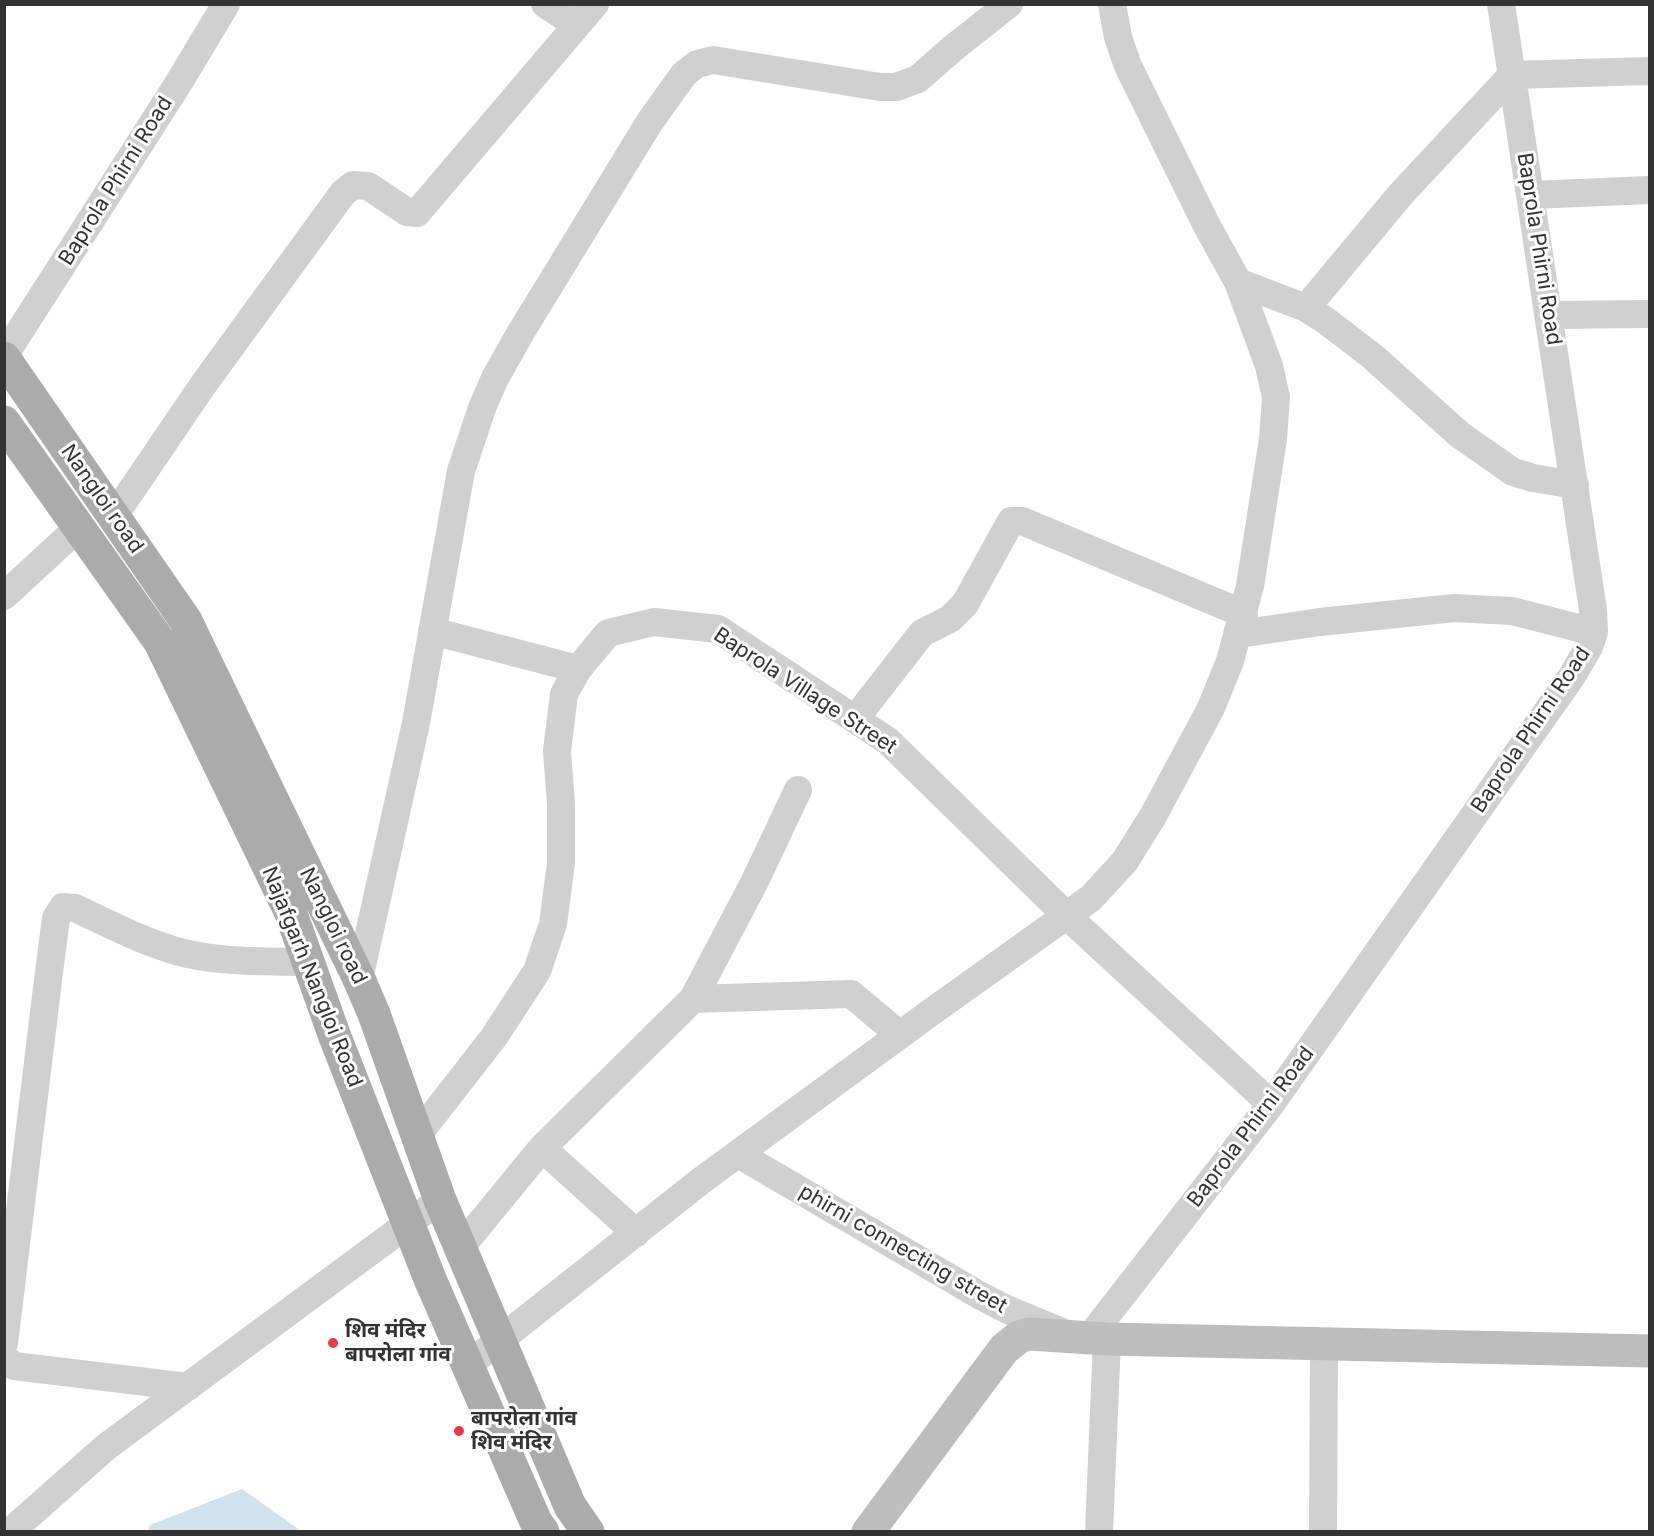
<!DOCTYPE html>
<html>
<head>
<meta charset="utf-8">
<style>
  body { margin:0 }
  #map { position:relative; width:1654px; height:1536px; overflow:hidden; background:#fff; font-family:Inter,sans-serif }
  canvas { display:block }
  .frame { position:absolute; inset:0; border:6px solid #333; pointer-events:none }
</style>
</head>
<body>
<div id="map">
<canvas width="1654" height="1536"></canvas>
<div class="frame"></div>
</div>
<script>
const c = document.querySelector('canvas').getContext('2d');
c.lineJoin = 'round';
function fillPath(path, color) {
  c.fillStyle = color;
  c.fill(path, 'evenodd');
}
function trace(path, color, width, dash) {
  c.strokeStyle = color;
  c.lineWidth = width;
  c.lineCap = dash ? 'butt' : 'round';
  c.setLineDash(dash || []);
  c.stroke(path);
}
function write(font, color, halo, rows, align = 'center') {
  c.font = font + ' Inter,"Noto Sans Devanagari",sans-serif';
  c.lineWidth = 6;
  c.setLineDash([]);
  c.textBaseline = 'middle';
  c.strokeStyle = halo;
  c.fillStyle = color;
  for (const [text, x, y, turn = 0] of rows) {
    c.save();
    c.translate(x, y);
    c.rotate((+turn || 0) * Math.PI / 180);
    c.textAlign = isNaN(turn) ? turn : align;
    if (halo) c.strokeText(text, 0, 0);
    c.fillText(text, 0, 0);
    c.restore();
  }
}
const water = new Path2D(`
  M 242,1489 L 301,1531 L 148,1531 L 150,1525 Z`);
const street = new Path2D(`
  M 545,4 L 577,25
  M 1531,195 L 1650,190
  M 1238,282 L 1306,308 L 1325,320 L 1372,356 L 1460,435 L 1513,472 L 1533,478 L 1575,485
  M 1306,308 L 1401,194 L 1512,75 L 1650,71
  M 1549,315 L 1650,314
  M 4,356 L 178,84 L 226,4
  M 114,516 L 203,385 L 343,193 L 353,185 L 368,186 L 407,212 L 417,213 L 595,4
  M 4,596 L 79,527
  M 432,631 L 578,669
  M 1239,634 L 1320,622 L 1454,608 L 1512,611 L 1594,632
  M 855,719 L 922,633 L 950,619 L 965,604 L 1011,521 L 1022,521 L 1244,614
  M 359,979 L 416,723 L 461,471 L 482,408 L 495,378 L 521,332 L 649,123 L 684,74 L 697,64 L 713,60 L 880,87 L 896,87 L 918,79 L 952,49 L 1009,4
  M 693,999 L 851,994 L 900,1035
  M 417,1136 L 494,1037 L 537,971 L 553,924 L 561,863 L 561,804 L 557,751 L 564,694 L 578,669 L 608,633 L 654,622 L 718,629 L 888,741 L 1067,916 L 1271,1104
  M 542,1148 L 636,1233
  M 738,1154 L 979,1295 L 1006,1309 L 1062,1332
  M 460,1248 L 542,1148 L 693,999 L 754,883 L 798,790
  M 1089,1338 L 1271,1104 L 1572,676 L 1589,647 L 1594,632 L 1593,610 L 1501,4
  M 4,1343 L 48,980 L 56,918 L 63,907 L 75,908 C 107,923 141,941 176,951 C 218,963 265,961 308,962
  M 4,1358 L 14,1366 L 188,1387
  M 468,1365 L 702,1180 L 930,1013 L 1091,898 L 1125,861 L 1153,816 L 1211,708 L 1230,661 L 1250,586 L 1273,439 L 1276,397 L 1269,366 L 1238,282 L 1206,224 L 1128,66 L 1118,37 L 1112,4
  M 10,1532 L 106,1447 L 440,1200
  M 1099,1532 L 1107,1339
  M 1323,1532 L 1324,1344`);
const secondary = new Path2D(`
  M 868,1532 L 1004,1349 L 1019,1337 L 1029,1334 L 1107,1339 L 1650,1351`);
const primary = new Path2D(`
  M 4,358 L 186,621 L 359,979 L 374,1014 L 440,1200 L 570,1506 L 588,1532
  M 4,422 L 160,642 L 290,911 L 335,1037 L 430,1279 L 536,1522 L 543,1532`);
const markers = [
  [333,1343,6,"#e63946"],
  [459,1431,6,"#e63946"]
];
const streetNames = [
  ["Baprola Phirni Road",116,181,-58],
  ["Baprola Phirni Road",1539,249,81],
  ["Nangloi road",102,499,55],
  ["Baprola Village Street",805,691,33],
  ["Baprola Phirni Road",1531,730,-56],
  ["Nangloi road",333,926,64],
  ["Najafgarh Nangloi Road",312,977,68],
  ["Baprola Phirni Road",1251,1127,-53],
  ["phirni connecting street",903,1249,30]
];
const poiNames = [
  ["शिव मंदिर",345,1331],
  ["बापरोला गांव",345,1355],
  ["बापरोला गांव",471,1419],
  ["शिव मंदिर",471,1443]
];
fillPath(water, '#cfe2ee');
trace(street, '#d0d0d0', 28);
trace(secondary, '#bdbdbd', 33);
trace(primary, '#ababab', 33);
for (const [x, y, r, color] of markers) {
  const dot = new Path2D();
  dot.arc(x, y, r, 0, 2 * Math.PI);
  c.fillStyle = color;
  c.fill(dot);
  trace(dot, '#fff', 2);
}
write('21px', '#333', '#fff', streetNames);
write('bold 21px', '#333', '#fff', poiNames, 'left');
</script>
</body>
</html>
